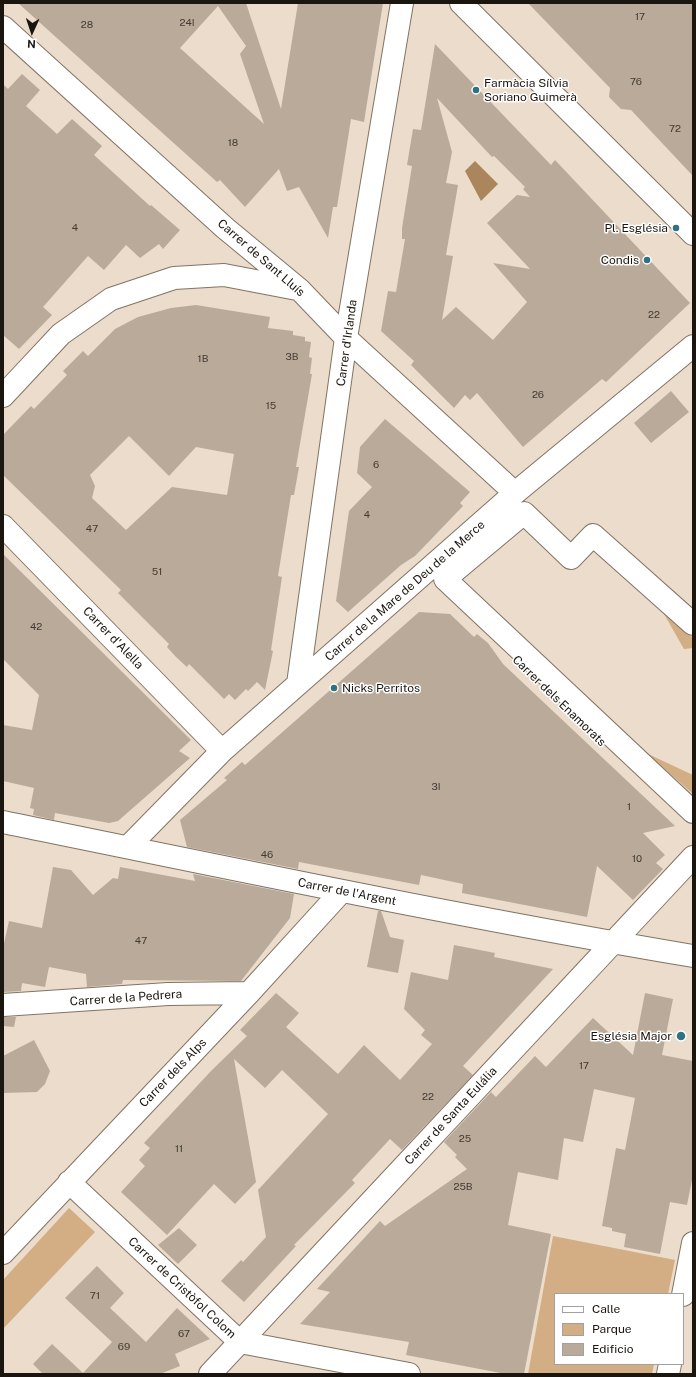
<!DOCTYPE html>
<html>
<head>
<meta charset="utf-8">
<style>
  body { margin:0 }
  #map { position:relative; width:696px; height:1377px; overflow:hidden; background:#ebdccb; font-family:"Public Sans",sans-serif }
  canvas { display:block }
  .frame { position:absolute; inset:0; border:4px solid #1a150f; pointer-events:none }
  .legend { position:absolute; left:554px; top:1293px; width:130px; height:72px; box-sizing:border-box; background:#fff; border:1px solid #a3a19f; margin:0; padding:5px 7px; list-style:none; font-size:12px; color:#1a150f }
  .legend li { display:flex; align-items:center; gap:8px; height:20px }
  .legend b { width:20px; border:1px solid #a3a19f }
  .north { position:absolute; left:12px; top:12px; width:40px; height:40px; -webkit-text-stroke:3px #fff; paint-order:stroke; rotate:183deg; font-size:11px; font-weight:700; line-height:16px; text-align:center; color:#1a150f }
  .north::after { content:''; display:block; margin:auto; width:14px; height:18px; background:#1a150f; clip-path:polygon(50% 0,100% 100%,50% 72%,0 100%) }
</style>
</head>
<body>
<div id="map">
<canvas width="696" height="1377"></canvas>
<div class="frame"></div>
<ul class="legend">
<li><b style="height:5px;background:#fff"></b>Calle</li>
<li><b style="height:11px;background:#d3ad83"></b>Parque</li>
<li><b style="height:11px;background:#b9aa9a"></b>Edificio</li>
</ul>
<div class="north">N</div>
</div>
<script>
const c = document.querySelector('canvas').getContext('2d');
c.lineJoin = 'round';
function fillPath(path, color) {
  c.fillStyle = color;
  c.fill(path, 'evenodd');
}
function trace(path, color, width, dash) {
  c.strokeStyle = color;
  c.lineWidth = width;
  c.lineCap = dash ? 'butt' : 'round';
  c.setLineDash(dash || []);
  c.stroke(path);
}
function write(font, color, halo, rows, align = 'center') {
  c.font = font + ' "Public Sans",sans-serif';
  c.lineWidth = 3;
  c.setLineDash([]);
  c.textBaseline = 'middle';
  c.strokeStyle = halo;
  c.fillStyle = color;
  for (const [text, x, y, turn = 0] of rows) {
    c.save();
    c.translate(x, y);
    c.rotate((+turn || 0) * Math.PI / 180);
    c.textAlign = isNaN(turn) ? turn : align;
    if (halo) c.strokeText(text, 0, 0);
    c.fillText(text, 0, 0);
    c.restore();
  }
}
const green = new Path2D(`
  M 660,607 L 693,638 L 693,648 L 684,649 Z
  M 648,754 L 693,775 L 693,794 Z
  M 69,1208 L 95,1232 L 3,1329 L 3,1280 Z
  M 553,1236 L 675,1260 L 668,1294 L 555,1294 L 555,1364 L 654,1364 L 652,1374 L 528,1374 Z`);
const water = new Path2D(`
  M 475,161 L 498,184 L 481,201 L 465,171 Z`);
const building = new Path2D(`
  M 18,3 L 246,3 L 281,109 L 298,3 L 383,3 L 364,122 L 351,119 L 337,207 L 333,207 L 328,238 L 299,187 L 287,191 L 279,169 L 245,207 L 220,180 L 217,182 ZM 218,6 L 246,46 L 240,54 L 264,124 L 180,48 Z
  M 528,3 L 693,3 L 693,176 L 631,110 L 621,109 L 609,97 L 610,88 Z
  M 435,44 L 551,165 L 555,160 L 690,303 L 606,382 L 602,379 L 523,447 L 477,393 L 470,400 L 465,395 L 454,408 L 411,365 L 414,361 L 381,331 L 388,291 L 396,292 L 405,239 L 402,239 L 402,228 L 412,166 L 407,165 L 413,129 L 421,130 ZM 437,98 L 492,157 L 494,156 L 525,187 L 523,189 L 530,197 L 517,195 L 487,223 L 530,269 L 493,263 L 527,302 L 493,340 L 456,307 L 442,320 L 453,256 L 446,255 L 458,185 L 446,183 L 452,152 Z
  M 22,74 L 40,90 L 26,106 L 57,134 L 72,119 L 102,146 L 94,155 L 150,206 L 151,205 L 180,230 L 163,249 L 159,244 L 140,258 L 126,245 L 104,270 L 88,256 L 43,307 L 52,315 L 19,349 L 3,335 L 3,84 L 8,89 Z
  M 196,305 L 270,317 L 268,328 L 293,331 L 293,335 L 305,337 L 305,341 L 311,342 L 309,357 L 312,358 L 310,374 L 312,374 L 296,467 L 299,467 L 294,495 L 291,495 L 278,576 L 282,577 L 271,650 L 273,651 L 265,690 L 257,682 L 248,691 L 246,689 L 235,700 L 229,694 L 224,699 L 189,664 L 187,667 L 176,657 L 167,647 L 169,644 L 118,593 L 121,590 L 3,475 L 3,435 L 31,406 L 34,409 L 67,375 L 63,371 L 83,351 L 88,356 L 115,329 L 138,317 L 171,308 ZM 129,436 L 169,476 L 196,447 L 234,454 L 227,495 L 172,487 L 126,530 L 92,498 L 95,486 L 90,475 Z
  M 671,391 L 689,412 L 651,443 L 634,423 Z
  M 385,419 L 470,492 L 460,503 L 463,506 L 415,556 L 401,565 L 348,612 L 336,601 L 349,511 L 372,487 L 357,473 L 360,447 Z
  M 3,554 L 191,740 L 179,751 L 190,758 L 118,821 L 109,823 L 55,813 L 54,820 L 33,815 L 34,809 L 30,808 L 34,788 L 3,781 L 3,725 L 32,730 L 39,695 L 3,659 Z
  M 419,612 L 450,614 L 474,637 L 477,634 L 488,643 L 503,664 L 675,826 L 643,833 L 665,855 L 656,863 L 663,869 L 633,900 L 597,866 L 587,917 L 462,893 L 463,884 L 421,875 L 419,885 L 299,862 L 298,869 L 187,847 L 180,820 L 227,780 L 224,778 L 242,762 L 245,765 Z
  M 53,867 L 71,870 L 93,895 L 113,878 L 118,879 L 120,867 L 195,881 L 193,874 L 294,894 L 290,918 L 241,981 L 123,980 L 122,984 L 87,987 L 86,974 L 49,967 L 45,987 L 22,983 L 21,991 L 3,992 L 3,948 L 9,921 L 42,928 Z
  M 378,911 L 381,911 L 390,937 L 404,940 L 398,973 L 367,967 Z
  M 454,945 L 495,953 L 494,957 L 553,969 L 463,1066 L 473,1075 L 402,1150 L 390,1139 L 352,1180 L 355,1183 L 294,1245 L 296,1246 L 244,1302 L 221,1281 L 241,1260 L 243,1262 L 266,1237 L 258,1190 L 328,1114 L 282,1070 L 265,1088 L 234,1059 L 256,1182 L 235,1204 L 214,1184 L 167,1235 L 121,1192 L 145,1166 L 139,1160 L 150,1148 L 144,1143 L 211,1071 L 247,1036 L 240,1030 L 276,993 L 299,1013 L 286,1027 L 338,1074 L 364,1045 L 400,1080 L 432,1044 L 421,1035 L 425,1030 L 404,1009 L 411,972 L 448,980 Z
  M 645,993 L 673,999 L 662,1055 L 693,1061 L 693,1175 L 687,1205 L 670,1202 L 660,1254 L 624,1247 L 626,1234 L 612,1231 L 612,1228 L 602,1226 L 616,1148 L 625,1150 L 635,1098 L 594,1089 L 583,1142 L 564,1138 L 558,1180 L 518,1172 L 508,1225 L 551,1234 L 524,1374 L 506,1374 L 406,1355 L 409,1342 L 300,1324 L 330,1292 L 317,1289 L 380,1221 L 385,1226 L 467,1169 L 455,1157 L 457,1155 L 444,1142 L 491,1092 L 496,1097 L 535,1056 L 546,1067 L 593,1018 L 633,1055 Z
  M 3,1017 L 16,1017 L 14,1027 L 3,1026 Z
  M 34,1040 L 50,1071 L 45,1084 L 37,1092 L 3,1093 L 3,1056 Z
  M 179,1228 L 197,1245 L 178,1264 L 158,1245 Z
  M 97,1266 L 124,1293 L 110,1308 L 146,1342 L 177,1308 L 210,1339 L 175,1354 L 180,1366 L 160,1374 L 43,1374 L 33,1364 L 52,1344 L 83,1373 L 112,1342 L 65,1298 Z`);
const street = new Path2D(`
  M 461,3 L 693,234
  M 3,27 L 225,228 L 300,290 L 346,338 L 515,493
  M 3,396 L 61,334 L 111,299 L 174,278 L 224,275 L 297,289
  M 3,526 L 222,751
  M 693,624 L 593,535 L 571,558 L 524,513 L 445,579 L 693,812
  M 298,684 L 346,338 L 402,3
  M 3,822 C 233,869 462,917 693,956
  M 128,847 L 222,751 L 515,493 L 693,346
  M 3,1005 L 168,994 L 249,993
  M 69,1182 L 240,1342 L 409,1374
  M 3,1253 L 249,993 L 341,892
  M 683,1295 L 693,1243
  M 210,1374 L 693,857
  M 668,1374 L 670,1364`);
const markers = [
  [476,90,4,"#307284"],
  [676,228,4,"#307284"],
  [647,260,4,"#307284"],
  [334,688,4,"#307284"],
  [681,1036,5,"#307284"]
];
const numberNames = [
  ["17",640,17],
  ["24I",187,23],
  ["28",87,25],
  ["76",636,82],
  ["72",675,129],
  ["18",233,143],
  ["4",75,228],
  ["22",654,315],
  ["3B",292,357],
  ["1B",203,359],
  ["26",538,395],
  ["15",271,406],
  ["6",376,465],
  ["4",367,515],
  ["47",92,529],
  ["51",157,572],
  ["42",36,627],
  ["3I",436,787],
  ["1",629,807],
  ["46",267,855],
  ["10",637,859],
  ["47",141,941],
  ["17",584,1066],
  ["22",428,1097],
  ["25",465,1139],
  ["11",179,1149],
  ["25B",463,1187],
  ["71",95,1296],
  ["67",184,1334],
  ["69",124,1347]
];
const poiNames = [
  ["Farmàcia Sílvia",484,83,"left"],
  ["Soriano Guimerà",484,97,"left"],
  ["Pl. Església",668,228],
  ["Condis",639,260],
  ["Nicks Perritos",342,688,"left"],
  ["Església Major",672,1036]
];
const streetNames = [
  ["Carrer de Sant Lluís",261,258,41],
  ["Carrer d'Irlanda",347,343,-82],
  ["Carrer de la Mare de Deu de la Merce",405,591,-41],
  ["Carrer d'Alella",113,638,46],
  ["Carrer dels Enamorats",559,701,44],
  ["Carrer de l'Argent",347,892,11],
  ["Carrer de la Pedrera",126,998,-4],
  ["Carrer dels Alps",173,1073,-46],
  ["Carrer de Santa Eulália",451,1116,-47],
  ["Carrer de Cristòfol Colom",182,1288,43]
];
fillPath(green, '#d3ad83');
fillPath(water, '#ab865c');
fillPath(building, '#b9aa9a');
trace(street, '#827465', 24);
trace(street, '#fff', 22);
for (const [x, y, r, color] of markers) {
  const dot = new Path2D();
  dot.arc(x, y, r, 0, 2 * Math.PI);
  c.fillStyle = color;
  c.fill(dot);
  trace(dot, '#fff', 1.5);
}
write('10px', '#423a32', null, numberNames);
write('12px', '#1a150f', '#fff', poiNames, 'right');
write('12px', '#1a150f', '#fff', streetNames);
</script>
</body>
</html>
